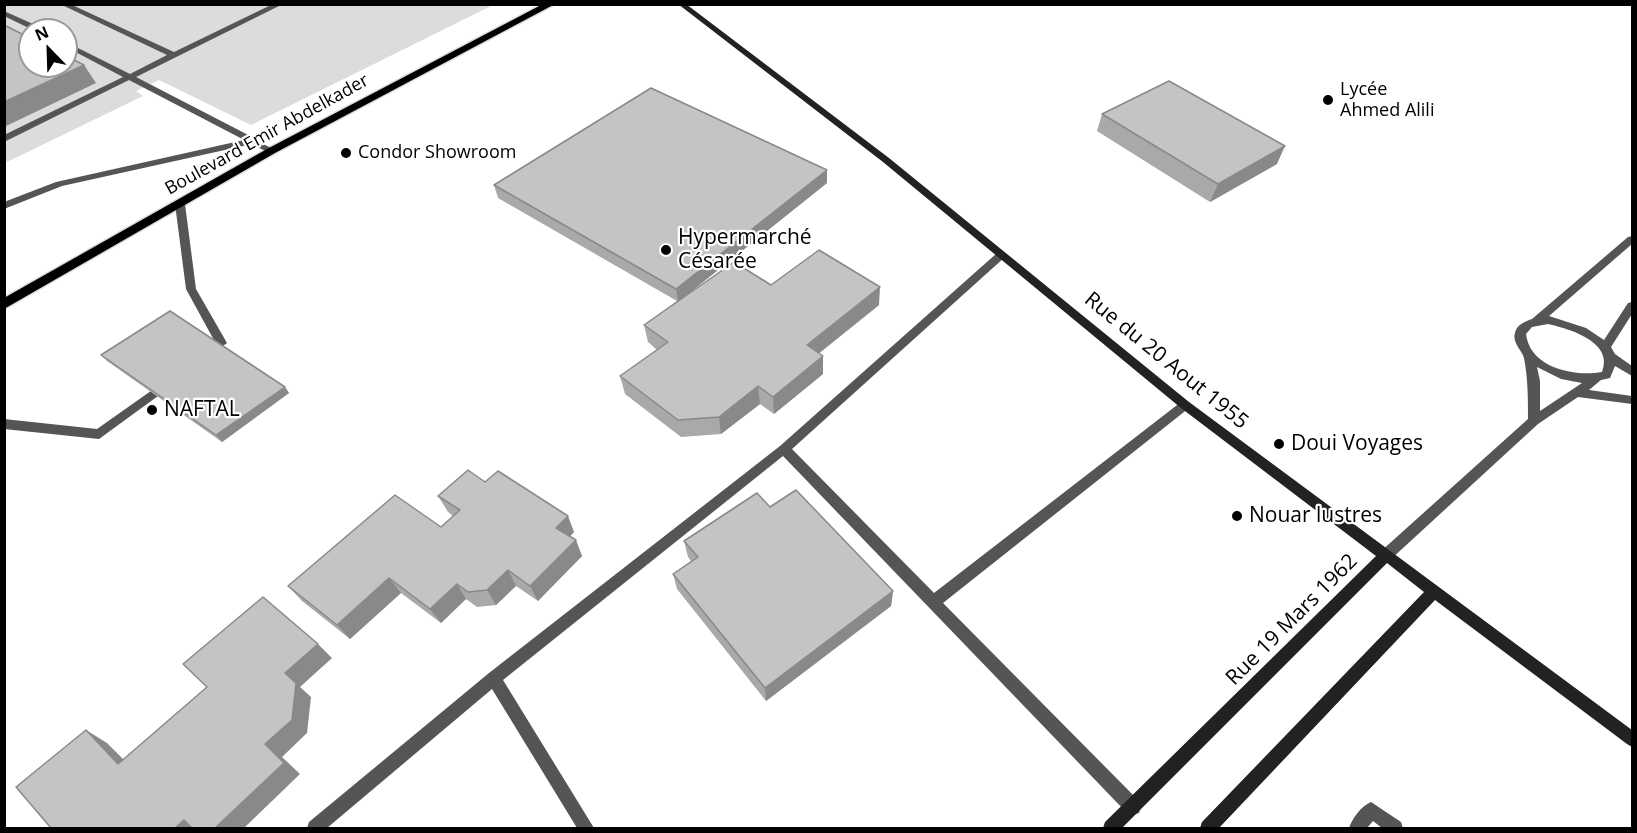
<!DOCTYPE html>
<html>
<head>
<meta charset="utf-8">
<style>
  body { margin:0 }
  #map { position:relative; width:1637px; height:833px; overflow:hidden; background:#fff; font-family:"Open Sans",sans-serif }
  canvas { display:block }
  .frame { position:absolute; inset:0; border:6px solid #000; pointer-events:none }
  .north { position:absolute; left:18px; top:18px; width:60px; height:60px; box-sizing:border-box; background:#fff; border:2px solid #999; border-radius:50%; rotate:337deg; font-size:16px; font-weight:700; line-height:24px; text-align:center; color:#000 }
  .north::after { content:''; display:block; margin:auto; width:21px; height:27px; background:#000; clip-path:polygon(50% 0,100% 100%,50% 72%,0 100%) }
</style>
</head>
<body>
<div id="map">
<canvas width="1637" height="833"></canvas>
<div class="frame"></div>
<div class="north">N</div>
</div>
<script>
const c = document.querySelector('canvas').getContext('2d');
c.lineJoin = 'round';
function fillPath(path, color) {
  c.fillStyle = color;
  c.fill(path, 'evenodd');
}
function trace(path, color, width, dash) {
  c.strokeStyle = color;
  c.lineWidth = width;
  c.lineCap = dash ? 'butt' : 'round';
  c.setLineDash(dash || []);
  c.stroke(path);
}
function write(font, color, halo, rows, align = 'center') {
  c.font = font + ' "Open Sans",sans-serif';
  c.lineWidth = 4.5;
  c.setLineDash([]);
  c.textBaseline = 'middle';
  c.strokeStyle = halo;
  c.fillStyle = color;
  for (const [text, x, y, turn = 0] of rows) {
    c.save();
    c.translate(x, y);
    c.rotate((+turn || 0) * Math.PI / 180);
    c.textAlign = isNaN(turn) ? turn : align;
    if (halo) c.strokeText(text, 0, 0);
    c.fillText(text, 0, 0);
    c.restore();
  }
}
const green = new Path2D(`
  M 5,5 L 493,5 L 251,125 L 159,80 L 136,91 L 143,96 L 5,163 ZM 30,30 L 66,30 L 66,66 L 30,66 Z`);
const lane = new Path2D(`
  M 60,4 L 70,4 L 174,52 L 273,4 L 283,4 L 136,77 L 256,139 L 256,143 L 250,143 L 129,80 L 4,142 L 4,135 L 123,77 L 66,47 L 66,42 L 130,74 L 167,55 Z
  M 4,11 L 42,28 L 43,30 L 33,30 L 4,16 Z
  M 180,201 L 185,204 L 196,289 L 227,343 L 208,357 L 202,353 L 215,342 L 186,289 L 175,204 Z
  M 165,381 L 171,385 L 169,388 L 99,439 L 4,429 L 4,419 L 97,429 Z`);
const street = new Path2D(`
  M 253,138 L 276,151 L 271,154 L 252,144 L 62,186 L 4,209 L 4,202 L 56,182 Z
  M 1632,236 L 1632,244 L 1549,316 L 1586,328 L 1604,340 L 1628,303 L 1632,302 L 1632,314 L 1611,347 L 1615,354 L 1632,366 L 1632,376 L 1615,366 L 1610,378 L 1601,380 L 1589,390 L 1632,396 L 1632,404 L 1578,397 L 1538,424 L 1390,560 L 1385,562 L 1380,560 L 1378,556 L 1380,552 L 1528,419 C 1528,398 1528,379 1524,358 C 1522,350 1512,343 1515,333 C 1516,325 1526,321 1532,319 L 1628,237 ZM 1548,324 C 1570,329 1614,342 1602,372 C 1574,377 1530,368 1526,334 L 1532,327 ZM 1537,367 L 1561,379 L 1582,383 L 1540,411 L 1540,381 Z
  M 1001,252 L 1005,253 L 1006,255 L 1005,257 L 792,449 L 934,593 L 1181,402 L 1189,402 L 1191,405 L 1189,408 L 943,603 L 1139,801 L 1141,807 L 1139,813 L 1133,815 L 1127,813 L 783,456 L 503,680 L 594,828 L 577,828 L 492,689 L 327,828 L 307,828 L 309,822 L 489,673 L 780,446 L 997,253 Z
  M 1371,802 L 1401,822 L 1403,828 L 1382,828 L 1373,821 L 1367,828 L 1349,828 C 1352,819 1361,806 1371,802 Z`);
const secondary = new Path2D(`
  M 678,4 L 686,4 L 889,158 L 1189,402 L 1632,730 L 1632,747 L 1627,744 L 1435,600 L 1219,828 L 1200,828 L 1202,822 L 1424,592 L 1387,563 L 1122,828 L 1103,828 L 1105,822 L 1376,556 L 1181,408 L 883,162 Z`);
const primary = new Path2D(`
  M 543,4 L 555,4 L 275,153 L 4,309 L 4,298 L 267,149 Z`);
const wall = new Path2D(`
  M 1102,114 L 1277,164 L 1210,202 L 1097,131 Z
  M 827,170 L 827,183 L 693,290 L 771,285 L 879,305 L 819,353 L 823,356 L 823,374 L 774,414 L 760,404 L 721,434 L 681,437 L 625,394 L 620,376 L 657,350 L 648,342 L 644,325 L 677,301 L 498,198 L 494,185 Z
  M 101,355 L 285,387 L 289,393 L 222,442 L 107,361 Z
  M 485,482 L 574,532 L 570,536 L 582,556 L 538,601 L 516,586 L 496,605 L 477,607 L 466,599 L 441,623 L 401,593 L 350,639 L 302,601 L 288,586 L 441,527 L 453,516 L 448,512 L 438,496 Z
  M 770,507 L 893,591 L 891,606 L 766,701 L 677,589 L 673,574 L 691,561 L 688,557 L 684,541 Z`);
const shadedWall = new Path2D(`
  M 84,65 L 96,83 L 4,127 L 4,102 Z
  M 1285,146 L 1277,164 L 1210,202 L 1218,184 Z
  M 827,170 L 827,183 L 678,302 L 676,289 Z
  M 880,287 L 879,305 L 807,363 L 807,345 Z
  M 823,356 L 823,374 L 774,414 L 773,397 Z
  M 758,386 L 760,404 L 721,434 L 719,417 Z
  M 285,387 L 289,393 L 222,442 L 216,435 Z
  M 568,516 L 574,532 L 563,544 L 556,528 Z
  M 576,540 L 582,556 L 538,601 L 530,586 Z
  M 508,570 L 516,586 L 496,605 L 487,590 Z
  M 389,578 L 401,593 L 350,639 L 337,625 Z
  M 457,584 L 466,599 L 441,623 L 430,609 Z
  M 893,591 L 891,606 L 766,701 L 765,688 Z
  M 318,644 L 332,658 L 300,687 L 311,697 L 307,733 L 282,757 L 300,774 L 244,828 L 215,828 L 285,673 Z
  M 86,730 L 107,743 L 139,775 L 118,764 Z
  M 184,820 L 200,828 L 175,828 Z`);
const building = new Path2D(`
  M 4,25 L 30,38 L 30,66 L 66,66 L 66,56 L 84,65 L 4,102 Z
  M 1169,81 L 1285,146 L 1218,184 L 1102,114 Z
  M 651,88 L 827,170 L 676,289 L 494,185 Z
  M 819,250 L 880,287 L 807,345 L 823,356 L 773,397 L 758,386 L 719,417 L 678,420 L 620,376 L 668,342 L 644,325 L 734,262 L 771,285 Z
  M 170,311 L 285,387 L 216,435 L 101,355 Z
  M 468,470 L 485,482 L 498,471 L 568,516 L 556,528 L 576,540 L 530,586 L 508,570 L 487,590 L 468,592 L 457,584 L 430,609 L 389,578 L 337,625 L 288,586 L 395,495 L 441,527 L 460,510 L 438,496 Z
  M 796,490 L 893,591 L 765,688 L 673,574 L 698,557 L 684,541 L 757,493 L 770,507 Z
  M 263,597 L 318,644 L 285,673 L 296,683 L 292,720 L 265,744 L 284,763 L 215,828 L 192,828 L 184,820 L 175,828 L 51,828 L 16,787 L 86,730 L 118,764 L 207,687 L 183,664 Z`);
const markers = [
  [1328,100,6,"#000"],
  [346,153,6,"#000"],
  [666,250,6,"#000"],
  [152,410,6,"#000"],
  [1279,444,6,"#000"],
  [1237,516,6,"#000"]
];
const farPoinames = [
  ["Lycée",1340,90],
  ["Ahmed Alili",1340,111],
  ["Condor Showroom",358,153]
];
const farStreetnames = [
  ["Boulevard Emir Abdelkader",267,135,-29]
];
const poiNames = [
  ["Hypermarché",678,238],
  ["Césarée",678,262],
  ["NAFTAL",164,410],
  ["Doui Voyages",1291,444],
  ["Nouar lustres",1249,516]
];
const streetNames = [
  ["Rue du 20 Aout 1955",1166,361,39],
  ["Rue 19 Mars 1962",1292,620,-45]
];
fillPath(green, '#dcdcdc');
trace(primary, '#dbdbdb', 3);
fillPath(lane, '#555');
fillPath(street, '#555');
fillPath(secondary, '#222');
fillPath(primary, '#000');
fillPath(wall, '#a9a9a9');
fillPath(shadedWall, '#898989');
fillPath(building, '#c4c4c4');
trace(building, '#898989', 1.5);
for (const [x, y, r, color] of markers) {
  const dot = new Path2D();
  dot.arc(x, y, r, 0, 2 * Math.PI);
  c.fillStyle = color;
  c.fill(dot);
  trace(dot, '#fff', 2);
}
write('18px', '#000', '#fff', farPoinames, 'left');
write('18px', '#000', '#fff', farStreetnames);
write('21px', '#000', '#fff', poiNames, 'left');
write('21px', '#000', '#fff', streetNames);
</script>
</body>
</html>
